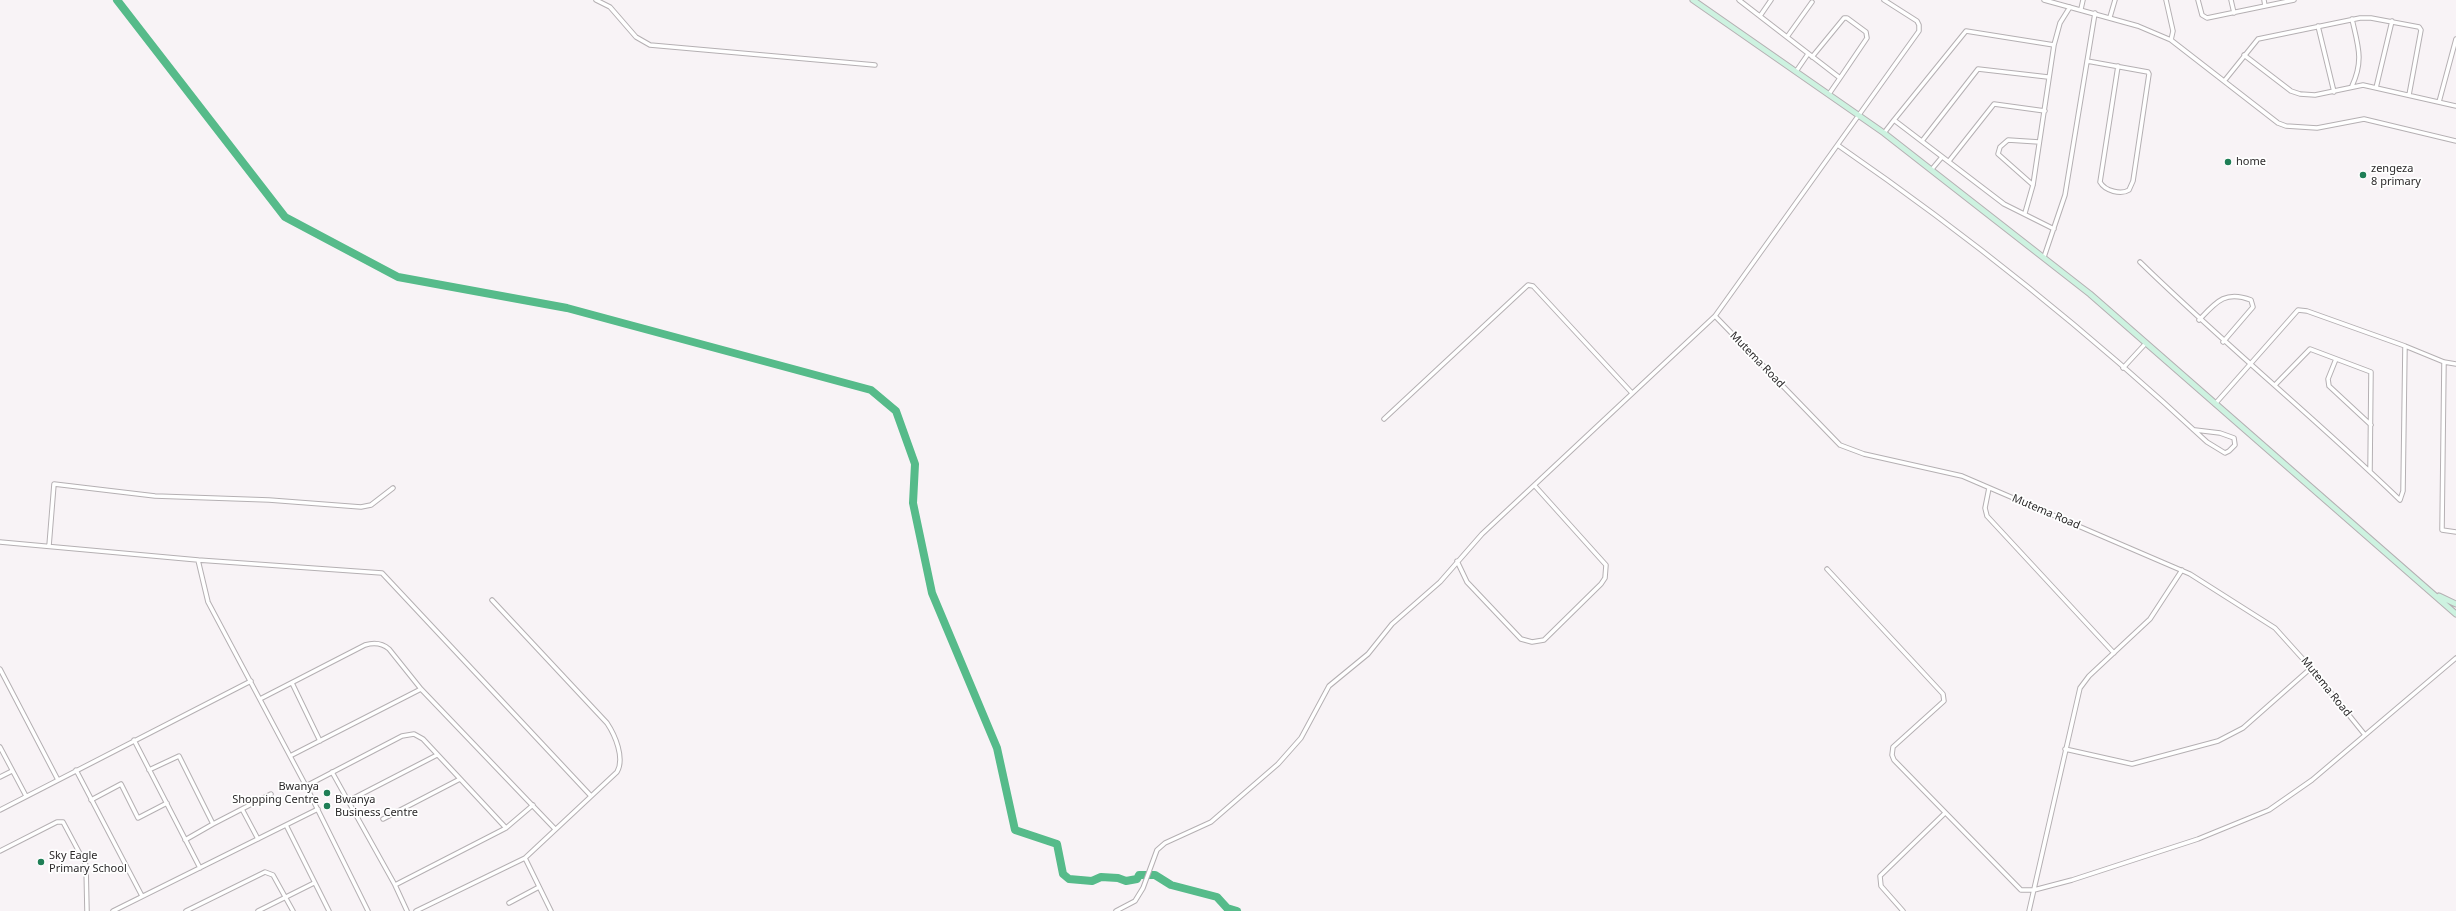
<!DOCTYPE html>
<html>
<head>
<meta charset="utf-8">
<style>
  body { margin:0 }
  canvas { display:block; background:#f8f3f6 }
</style>
</head>
<body>
<canvas width="2456" height="911"></canvas>
<script>
const c = document.querySelector('canvas').getContext('2d');
c.lineJoin = 'round';
function trace(path, color, width, dash) {
  c.strokeStyle = color;
  c.lineWidth = width;
  c.lineCap = dash ? 'butt' : 'round';
  c.setLineDash(dash || []);
  c.stroke(path);
}
function write(font, color, halo, rows, align = 'center') {
  c.font = font + ' "Noto Sans",sans-serif';
  c.lineWidth = 3.5;
  c.setLineDash([]);
  c.textBaseline = 'middle';
  c.strokeStyle = halo;
  c.fillStyle = color;
  for (const [text, x, y, turn = 0] of rows) {
    c.save();
    c.translate(x, y);
    c.rotate((+turn || 0) * Math.PI / 180);
    c.textAlign = isNaN(turn) ? turn : align;
    if (halo) c.strokeText(text, 0, 0);
    c.fillText(text, 0, 0);
    c.restore();
  }
}
const river = new Path2D(`
  M 117,0 L 285,217 L 398,277 L 567,308 L 871,390 L 896,411 L 915,464 L 913,503 L 932,593 L 997,748 L 1015,830 L 1057,844 L 1063,874 L 1069,879 L 1092,881 L 1101,877 L 1118,878 L 1126,881 L 1137,879 L 1139,875 L 1155,875 L 1171,885 L 1217,897 L 1227,908 L 1237,911`);
const street = new Path2D(`
  M 596,0 L 610,7 L 636,37 L 650,45 L 875,65
  M 1739,0 L 1840,78 L 1829,94
  M 2044,0 L 2138,26 L 2171,40 L 2278,123 L 2286,126 L 2317,128 L 2364,119 L 2456,141
  M 2166,0 L 2173,31 L 2171,40
  M 2198,0 L 2202,15 L 2207,18 L 2294,0
  M 2231,0 L 2234,13
  M 2264,0 L 2265,6
  M 2081,9 L 2083,0
  M 1760,16 L 1771,0
  M 2110,17 L 2115,0
  M 2318,26 L 2334,92
  M 1787,37 L 1812,2
  M 2244,55 L 2291,91 L 2300,94 L 2315,95 L 2363,85 L 2456,106
  M 1812,57 L 1844,18 L 1847,18 L 1866,32 L 1867,38 L 1840,78
  M 2087,61 L 2148,72 L 2149,74 L 2133,181 L 2129,190 C 2121,195 2105,191 2100,182 L 2118,66
  M 1797,70 L 1808,54
  M 2225,80 L 2258,39 L 2360,18 L 2371,18 L 2419,27 L 2421,30 L 2409,95
  M 2352,86 C 2364,60 2358,46 2352,19
  M 2376,88 L 2392,21
  M 2439,102 L 2456,39
  M 1894,120 L 1966,31 L 2054,45
  M 1884,133 L 1894,120 L 2004,204 L 2054,229
  M 1922,141 L 1978,69 L 2048,77
  M 1839,146 C 1968,235 2092,335 2207,442 L 2225,453 L 2229,451 L 2235,445 L 2234,438 L 2220,433 L 2195,430
  M 1949,161 L 1994,104 L 2045,111
  M 1932,169 L 1942,157
  M 2033,185 L 1998,154 L 2000,147 L 2008,140 L 2039,142
  M 2025,213 L 2033,185 L 2054,45 L 2060,23 L 2070,7
  M 2044,257 L 2065,195 L 2095,13
  M 2140,262 C 2224,344 2315,418 2400,500 L 2403,491 L 2405,346
  M 1715,316 L 1840,445 L 1864,454 L 1962,476 L 2190,574 L 2275,628 L 2311,668 L 2365,735
  M 2199,320 C 2216,302 2225,290 2251,300 L 2253,307 L 2223,342
  M 2336,359 L 2328,379 L 2329,386 L 2371,425
  M 2444,362 L 2442,530 L 2456,532
  M 2123,368 L 2146,343
  M 2275,385 L 2310,349 L 2371,372 L 2370,471
  M 2215,404 L 2298,310 L 2307,311 L 2405,346 L 2444,362 L 2456,364
  M 1384,419 L 1528,285 L 1533,286 L 1632,393
  M 1989,488 L 1985,508 L 1987,516 L 2114,653
  M 0,542 L 198,560 L 382,573 L 591,796
  M 49,546 L 54,484 L 155,496 L 269,500 L 361,507 L 371,505 L 393,488
  M 198,560 L 208,602 L 306,786 L 368,911
  M 1457,561 L 1467,582 L 1521,639 L 1532,642 L 1544,640 L 1601,584 L 1605,578 L 1606,565 L 1535,486
  M 1827,569 L 1943,694 L 1944,701 L 1893,747 L 1892,755 L 1894,760 L 2021,890 L 2034,890 L 2072,880 L 2198,839 L 2269,810 L 2312,780 L 2456,658
  M 0,669 L 58,780
  M 292,683 L 320,741
  M 260,699 L 365,645 C 375,642 382,643 389,649 L 421,689 L 555,829
  M 134,740 L 200,868
  M 0,747 L 26,796
  M 2065,749 L 2132,764 L 2218,741 L 2243,728 L 2311,668
  M 290,756 L 421,689
  M 76,770 L 142,896
  M 149,770 L 179,756 L 213,824 L 185,840
  M 332,772 L 395,885 L 407,911
  M 0,777 L 12,771
  M 306,786 L 402,736 L 414,734 L 423,739 L 506,828
  M 91,800 L 121,784 L 138,818 L 167,803
  M 348,801 L 437,755
  M 242,809 L 258,839
  M 0,810 L 251,681
  M 383,819 L 460,779
  M 213,824 L 271,794
  M 286,825 L 329,911
  M 0,851 L 57,822 L 63,822 L 86,865 L 87,911
  M 525,858 L 551,911
  M 395,885 L 506,828 L 533,805
  M 509,903 L 539,887
  M 113,911 L 318,809
  M 186,911 L 265,872 L 273,875 L 293,911
  M 258,911 L 314,883
  M 416,911 L 525,858 L 617,772 C 625,758 615,735 607,723 L 492,600
  M 1116,911 L 1135,901 L 1143,888 L 1157,850 L 1165,843 L 1211,822 L 1278,764 L 1301,738 L 1329,686 L 1368,654 L 1392,624 L 1440,582 L 1482,534 L 1715,316 L 1919,31 L 1919,25 L 1917,21 L 1884,0
  M 1903,911 L 1881,886 L 1880,876 L 1945,813
  M 2029,911 L 2080,688 L 2089,676 L 2150,619 L 2182,570`);
const secondary = new Path2D(`
  M 1693,0 L 1884,133 L 2090,294 L 2456,614
  M 2439,596 L 2456,604`);
const markers = [
  [2228,162,4,"#1f7e56"],
  [2363,175,4,"#1f7e56"],
  [327,793,4,"#1f7e56"],
  [327,806,4,"#1f7e56"],
  [41,862,4,"#1f7e56"]
];
const poiNames = [
  ["home",2236,162],
  ["zengeza",2371,169],
  ["8 primary",2371,182],
  ["Bwanya",319,787,"right"],
  ["Shopping Centre",319,800,"right"],
  ["Bwanya",335,800],
  ["Business Centre",335,813],
  ["Sky Eagle",49,856],
  ["Primary School",49,869]
];
const streetNames = [
  ["Mutema Road",1757,360,46],
  ["Mutema Road",2046,512,23],
  ["Mutema Road",2326,687,51]
];
trace(river, '#56bb8a', 8);
trace(street, '#b5b0b3', 5.5);
trace(secondary, '#b5b0b3', 7);
trace(street, '#fff', 3.5);
trace(secondary, '#cdf2e0', 5);
for (const [x, y, r, color] of markers) {
  const dot = new Path2D();
  dot.arc(x, y, r, 0, 2 * Math.PI);
  c.fillStyle = color;
  c.fill(dot);
  trace(dot, '#fff', 1.5);
}
write('11px', '#2b292a', '#fff', poiNames, 'left');
write('11px', '#2b292a', '#fff', streetNames);
</script>
</body>
</html>
